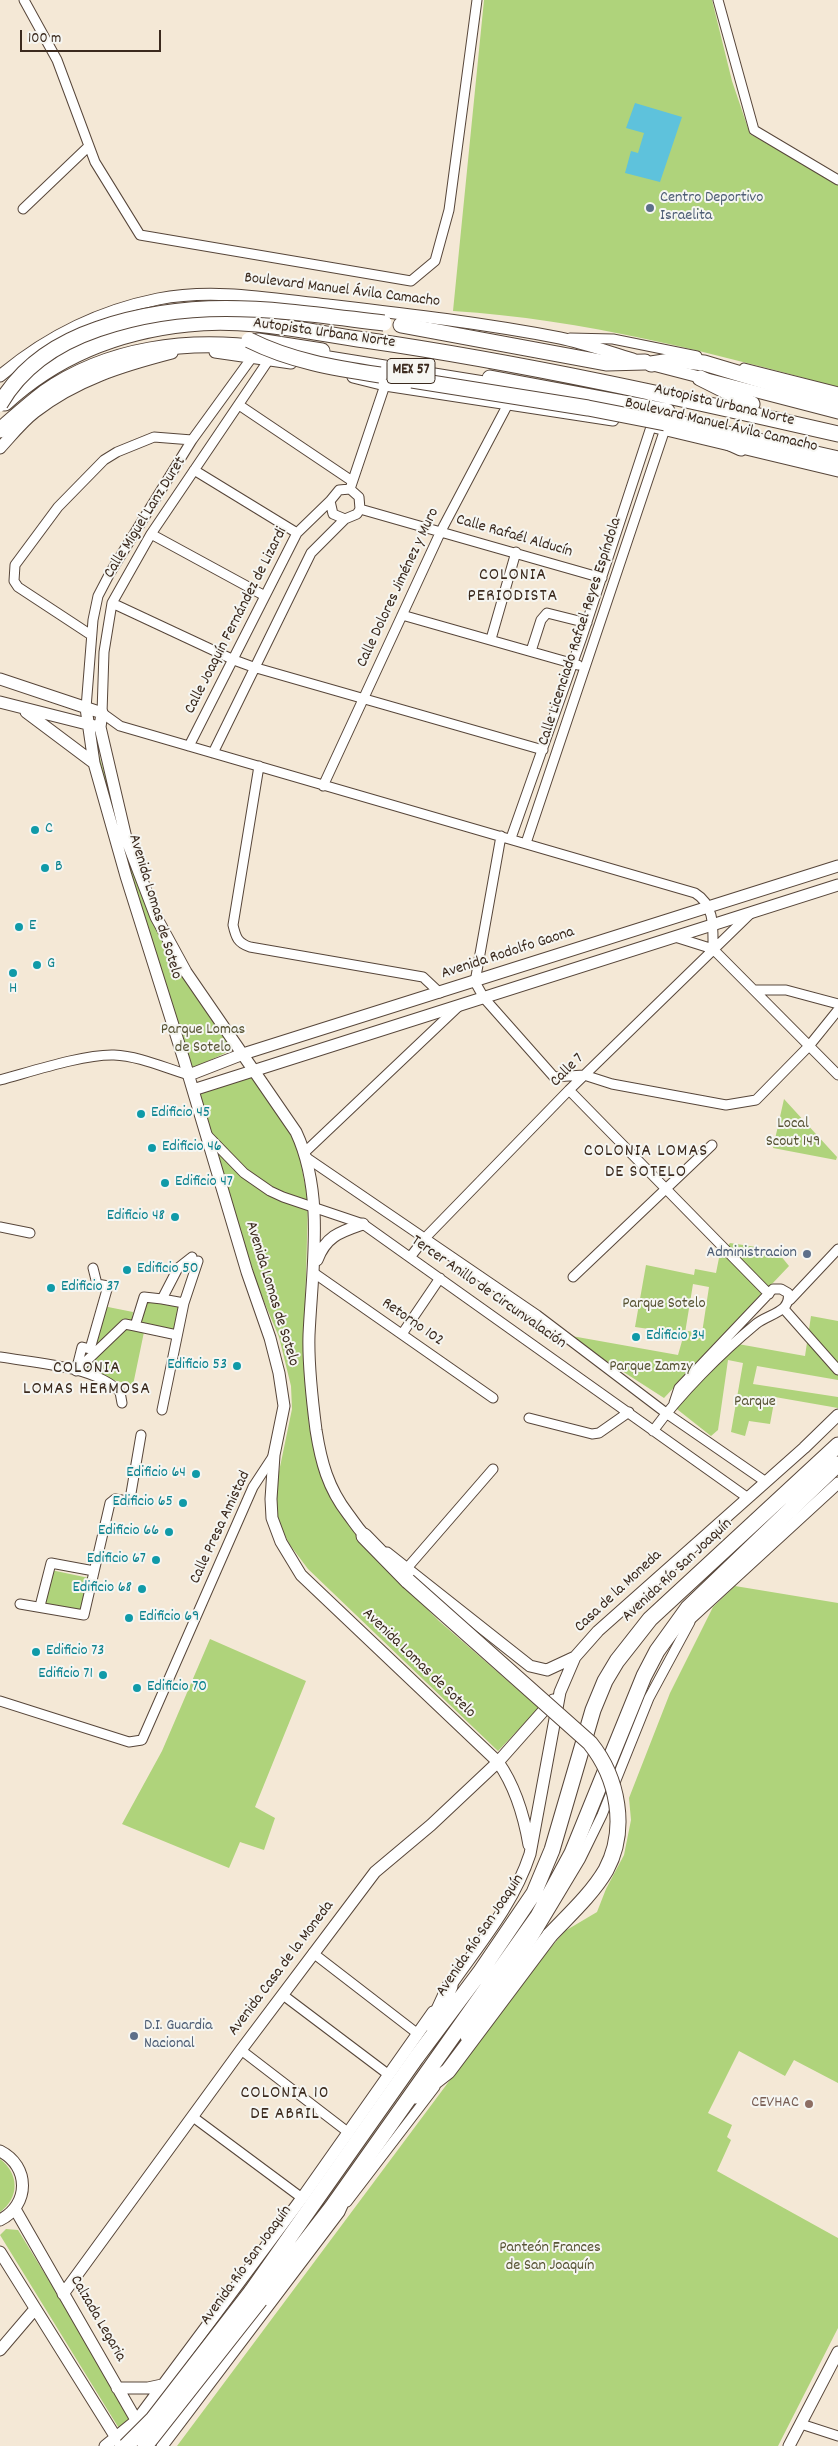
<!DOCTYPE html>
<html>
<head>
<meta charset="utf-8">
<style>
  body { margin:0 }
  #map { position:relative; width:838px; height:2446px; overflow:hidden; background:#f4e8d6; font-family:Dekko,sans-serif }
  canvas { display:block }
  .scale { position:absolute; left:20px; top:30px; width:141px; height:22px; box-sizing:border-box; border:2px solid #3b2a1e; border-top:0; padding-left:6px; font-size:15px; line-height:18px; white-space:nowrap; color:#3b2a1e; -webkit-text-stroke:4px #f6f6f2; paint-order:stroke }
</style>
</head>
<body>
<div id="map">
<canvas width="838" height="2446"></canvas>
<div class="scale">100 m</div>
</div>
<script>
const c = document.querySelector('canvas').getContext('2d');
c.lineJoin = 'round';
function fillPath(path, color) {
  c.fillStyle = color;
  c.fill(path, 'evenodd');
}
function trace(path, color, width, dash) {
  c.strokeStyle = color;
  c.lineWidth = width;
  c.lineCap = dash ? 'butt' : 'round';
  c.setLineDash(dash || []);
  c.stroke(path);
}
function write(font, color, halo, rows, align = 'center') {
  c.font = font + ' Dekko,sans-serif';
  c.lineWidth = 4;
  c.setLineDash([]);
  c.textBaseline = 'middle';
  c.strokeStyle = halo;
  c.fillStyle = color;
  for (const [text, x, y, turn = 0] of rows) {
    c.save();
    c.translate(x, y);
    c.rotate((+turn || 0) * Math.PI / 180);
    c.textAlign = isNaN(turn) ? turn : align;
    if (halo) c.strokeText(text, 0, 0);
    c.fillText(text, 0, 0);
    c.restore();
  }
}
const green = new Path2D(`
  M 484,0 L 712,0 L 732,81 L 750,134 L 838,184 L 838,387 C 712,353 583,319 453,311 Z
  M 99,755 L 127,848 L 158,929 L 234,1049 L 191,1069 L 96,758 Z
  M 250,1073 L 297,1143 L 308,1201 L 304,1348 L 309,1424 L 322,1480 L 364,1545 L 439,1621 L 539,1708 L 498,1751 L 308,1569 L 290,1545 L 278,1522 L 275,1491 L 292,1409 L 291,1386 L 279,1337 L 258,1287 L 197,1090 Z
  M 784,1099 L 837,1157 L 836,1160 L 773,1148 Z
  M 730,1243 L 776,1250 L 789,1266 L 664,1398 L 566,1335 L 678,1355 L 684,1334 L 635,1327 L 646,1265 L 694,1275 L 695,1269 L 716,1273 L 719,1258 ZM 693,1284 L 709,1287 L 702,1333 L 688,1331 L 685,1333 Z
  M 146,1299 L 180,1307 L 174,1333 L 140,1325 Z
  M 103,1306 L 133,1312 L 131,1329 L 144,1332 L 133,1385 L 85,1373 Z
  M 811,1316 L 838,1321 L 838,1380 L 757,1366 L 753,1384 L 838,1397 L 838,1408 L 775,1397 L 770,1424 L 749,1421 L 745,1436 L 731,1432 L 743,1363 L 728,1360 L 718,1430 L 711,1436 L 673,1406 L 738,1344 L 805,1356 Z
  M 51,1570 L 89,1578 L 82,1611 L 44,1603 Z
  M 735,1586 L 838,1603 L 838,2083 L 794,2060 L 785,2076 L 739,2051 L 708,2113 L 732,2125 L 727,2137 L 731,2140 L 717,2171 L 838,2238 L 838,2328 L 778,2446 L 177,2446 L 535,1966 L 565,1931 L 597,1912 L 606,1889 L 624,1855 L 631,1820 L 629,1798 L 670,1693 L 713,1607 Z
  M 210,1639 L 306,1681 L 255,1807 L 275,1818 L 264,1850 L 240,1842 L 229,1868 L 122,1824 L 162,1751 Z
  M 0,2159 C 19,2173 20,2198 0,2212 Z
  M 6,2229 L 18,2230 L 133,2418 L 120,2430 L 0,2235 Z`);
const water = new Path2D(`
  M 635,103 L 682,117 L 660,182 L 625,173 L 631,151 L 638,153 L 644,133 L 626,128 Z`);
const street = new Path2D(`
  M 24,0 L 57,60 L 95,162 L 140,235 L 411,281 L 435,261 L 449,210 L 477,0
  M 718,0 L 754,130 L 838,180
  M 23,209 L 89,146
  M 570,338 L 613,339 L 697,356
  M 270,358 L 151,534 L 112,603 L 104,652 L 102,713 L 120,726 L 695,893 C 715,905 713,928 713,949 L 838,1075
  M 744,368 L 838,392
  M 239,405 L 352,481
  M 194,470 L 297,533
  M 351,486 L 385,385
  M 330,501 L 333,514 L 345,519
  M 360,509 L 602,578
  M 151,534 L 265,596
  M 112,603 L 234,660 L 253,667 L 543,750
  M 402,615 L 578,665
  M 91,635 L 18,587 L 14,581 L 15,565 L 58,507 L 104,460 L 117,452 L 154,437 L 192,440
  M 491,639 L 516,552
  M 531,651 L 541,620 L 547,613 L 587,623
  M 86,708 L 93,620 L 98,596 L 110,573 L 192,440 L 253,356
  M 189,746 L 297,533 L 330,501 L 339,490 L 350,489 L 359,497 L 360,509 L 357,514 L 345,519 L 311,553 L 213,753
  M 259,766 L 233,925 C 236,938 238,943 250,947 L 423,977 L 440,993
  M 323,786 L 441,531 L 508,404
  M 501,836 L 475,982 L 484,998 L 554,1077 L 584,1075 L 612,1084 L 726,1105 L 756,1100 L 809,1046 L 838,1010
  M 511,838 L 582,637 L 651,427
  M 526,843 L 665,429
  M 675,937 L 713,949
  M 755,990 L 786,990 L 838,1004
  M 0,1080 C 30,1072 84,1054 114,1055 C 139,1056 165,1068 189,1075
  M 569,1090 L 769,1294
  M 208,1136 L 244,1173 L 270,1191 L 283,1197 L 363,1224 L 748,1498
  M 305,1152 L 459,1006
  M 307,1158 L 537,1315 L 666,1413 L 766,1482
  M 0,1227 L 30,1233
  M 411,1256 L 425,1238 L 569,1090 L 750,914
  M 93,1268 L 97,1284 L 108,1286 L 90,1349 L 82,1347 L 76,1371 L 125,1324 L 135,1326 L 144,1297 L 162,1299 L 178,1268 L 192,1257
  M 314,1273 L 493,1398
  M 573,1277 L 712,1145
  M 790,1300 L 838,1249
  M 184,1303 L 198,1261
  M 784,1309 L 838,1370
  M 135,1326 L 177,1335
  M 402,1334 L 440,1278
  M 0,1357 C 35,1363 95,1366 120,1392 L 122,1403
  M 162,1410 L 184,1303 L 162,1299
  M 529,1418 L 592,1434 L 599,1433 L 629,1412
  M 653,1431 C 680,1394 721,1353 756,1324 C 768,1314 792,1312 788,1293 L 781,1289 L 773,1289 L 679,1388 L 674,1403
  M 408,1567 L 493,1469
  M 20,1604 L 84,1615 L 110,1503 L 115,1499 L 128,1501 L 130,1499 L 141,1435
  M 40,1606 L 51,1563 L 94,1571
  M 0,1701 L 129,1742 L 142,1740 L 253,1487 L 274,1455
  M 313,1953 L 418,2034
  M 283,1995 L 389,2075
  M 465,2037 L 532,1940 L 580,1860 L 602,1815 L 649,1698 L 690,1622
  M 241,2050 L 349,2133
  M 193,2117 L 302,2198
  M 347,2202 L 435,2087
  M 801,2424 L 838,2436`);
const secondary = new Path2D(`
  M 215,352 L 291,363
  M 653,365 L 838,413
  M 0,376 C 46,337 99,311 158,299 C 214,288 272,299 328,305 C 405,314 483,323 560,338 C 584,343 609,352 633,359
  M 353,377 L 385,385 L 613,420
  M 654,427 L 838,471
  M 0,448 C 11,436 22,422 35,412 C 76,380 122,366 172,353
  M 0,679 L 102,713 L 100,727 L 126,838 L 156,917 L 186,972 L 296,1132 C 325,1194 312,1268 309,1335 C 308,1366 312,1399 316,1430 C 321,1462 328,1488 348,1514 C 355,1523 361,1534 370,1540
  M 0,702 L 95,726
  M 86,708 L 94,763 L 126,876 L 184,1060 L 247,1272 L 270,1338 L 279,1373 L 284,1406 L 274,1455 L 271,1499 L 272,1518 L 281,1542 L 301,1575 L 498,1762 C 515,1786 524,1816 529,1845
  M 26,712 L 94,763
  M 189,1075 L 243,1054 L 838,866
  M 193,1090 L 838,885
  M 317,1260 C 326,1236 340,1232 363,1224
  M 387,1553 L 530,1666 L 547,1670 L 575,1657
  M 680,1628 L 838,1483
  M 446,1992 C 476,1948 513,1906 530,1854 L 560,1692 L 575,1657 L 598,1631 L 804,1448 L 838,1415
  M 0,2151 C 30,2166 30,2205 0,2220
  M 15,2209 L 139,2425
  M 0,2252 L 120,2444
  M 63,2294 L 241,2050 L 375,1872 L 431,1825 L 498,1762 L 553,1700
  M 0,2350 L 35,2309
  M 117,2388 L 148,2388 L 162,2385
  M 105,2446 L 137,2420 L 302,2198 L 433,2012
  M 162,2446 L 339,2212 L 348,2192
  M 789,2446 L 838,2352`);
const highway = new Path2D(`
  M 401,325 L 606,363 L 645,362
  M 258,341 L 322,351
  M 310,356 L 502,387
  M 651,364 L 677,360 L 704,363 L 838,403
  M 490,378 L 667,411
  M 700,378 L 752,404
  M 5,403 C 56,356 119,331 188,324 C 247,317 308,332 365,340 C 524,363 681,398 838,434
  M 652,417 L 838,459
  M 0,430 C 14,418 28,405 44,393 C 108,348 189,338 265,349
  M 719,438 L 741,448
  M 364,1536 L 408,1581
  M 432,2025 L 450,1986
  M 416,2096 L 448,2071 L 550,1935
  M 251,2292 L 416,2058 L 481,1971 L 534,1893 L 552,1850 L 593,1710 L 605,1681 L 617,1661 L 650,1619 L 838,1445
  M 260,2300 L 332,2207 L 538,1916 L 572,1853 L 644,1676 L 657,1651 L 688,1608 L 838,1464`);
const highwayBridge = new Path2D(`
  M 249,340 C 291,361 334,368 380,375
  M 412,380 L 588,408 L 665,423
  M 0,404 C 22,366 57,343 98,329 C 197,295 283,311 384,323
  M 408,1581 L 590,1743 C 618,1778 628,1829 606,1870 C 592,1894 569,1915 550,1935
  M 126,2446 L 153,2419 L 251,2292
  M 145,2446 L 260,2300`);
const markers = [
  [650,208,5,"#5c6f8a"],
  [35,830,5,"#0f9aa8"],
  [45,868,5,"#0f9aa8"],
  [19,927,5,"#0f9aa8"],
  [37,965,5,"#0f9aa8"],
  [13,973,5,"#0f9aa8"],
  [141,1114,5,"#0f9aa8"],
  [152,1148,5,"#0f9aa8"],
  [165,1183,5,"#0f9aa8"],
  [175,1217,5,"#0f9aa8"],
  [807,1254,5,"#5c6f8a"],
  [127,1270,5,"#0f9aa8"],
  [51,1288,5,"#0f9aa8"],
  [636,1337,5,"#0f9aa8"],
  [237,1366,5,"#0f9aa8"],
  [196,1474,5,"#0f9aa8"],
  [183,1503,5,"#0f9aa8"],
  [169,1532,5,"#0f9aa8"],
  [156,1560,5,"#0f9aa8"],
  [142,1589,5,"#0f9aa8"],
  [129,1618,5,"#0f9aa8"],
  [36,1652,5,"#0f9aa8"],
  [103,1675,5,"#0f9aa8"],
  [137,1688,5,"#0f9aa8"],
  [134,2036,5,"#5c6f8a"],
  [809,2104,5,"#8d6e63"]
];
const shields = [
  [411,371,48]
];
const shieldNames = [
  ["MEX 57",411,371]
];
const serviceNames = [
  ["Centro Deportivo",660,199],
  ["Israelita",660,217],
  ["Administracion",797,1254,"right"],
  ["D.I. Guardia",144,2027],
  ["Nacional",144,2045]
];
const streetNames = [
  ["Boulevard Manuel Ávila Camacho",342,291,7],
  ["Autopista Urbana Norte",324,334,8],
  ["Autopista Urbana Norte",724,406,13],
  ["Boulevard Manuel Ávila Camacho",721,426,13],
  ["Calle Miguel Lanz Duret",146,518,-58],
  ["Calle Rafaél Alducín",514,537,16],
  ["Calle Dolores Jiménez y Muro",399,588,-65],
  ["Calle Joaquín Fernández de Lizardi",237,621,-63],
  ["Calle Licenciado Rafael Reyes Espíndola",581,632,-72],
  ["Avenida Lomas de Sotelo",154,907,73],
  ["Avenida Rodolfo Gaona",508,954,-18],
  ["Calle 7",568,1071,-45],
  ["Tercer Anillo de Circunvalación",488,1293,35],
  ["Avenida Lomas de Sotelo",271,1294,73],
  ["Retorno 102",412,1323,35],
  ["Calle Presa Amistad",221,1528,-65],
  ["Avenida Río San Joaquín",678,1571,-43],
  ["Casa de la Moneda",619,1592,-43],
  ["Avenida Lomas de Sotelo",418,1664,44],
  ["Avenida Río San Joaquín",481,1936,-56],
  ["Avenida Casa de la Moneda",282,1969,-53],
  ["Avenida Río San Joaquín",247,2266,-54],
  ["Calzada Legaria",97,2319,60]
];
const cultureNames = [
  ["C",45,830],
  ["B",55,868],
  ["E",29,927],
  ["G",47,965],
  ["H",13,990,"center"],
  ["Edificio 45",151,1114],
  ["Edificio 46",162,1148],
  ["Edificio 47",175,1183],
  ["Edificio 48",165,1217,"right"],
  ["Edificio 50",137,1270],
  ["Edificio 37",61,1288],
  ["Edificio 34",646,1337],
  ["Edificio 53",227,1366,"right"],
  ["Edificio 64",186,1474,"right"],
  ["Edificio 65",173,1503,"right"],
  ["Edificio 66",159,1532,"right"],
  ["Edificio 67",146,1560,"right"],
  ["Edificio 68",132,1589,"right"],
  ["Edificio 69",139,1618],
  ["Edificio 73",46,1652],
  ["Edificio 71",93,1675,"right"],
  ["Edificio 70",147,1688]
];
const parkNames = [
  ["Parque Lomas",203,1031],
  ["de Sotelo",203,1049],
  ["Local",793,1125],
  ["Scout 149",793,1143],
  ["Parque Sotelo",664,1305],
  ["Parque Zamzy",651,1368],
  ["Parque",755,1403],
  ["Panteón Frances",550,2249],
  ["de San Joaquín",550,2267]
];
const educationNames = [
  ["CEVHAC",799,2104]
];
const neighbourhoodNames = [
  ["COLONIA",513,577],
  ["PERIODISTA",513,598],
  ["COLONIA LOMAS",646,1153],
  ["DE SOTELO",646,1174],
  ["COLONIA",87,1370],
  ["LOMAS HERMOSA",87,1391],
  ["COLONIA 10",285,2095],
  ["DE ABRIL",285,2116]
];
fillPath(green, '#afd37b');
fillPath(water, '#5ec2dc');
trace(street, '#57463a', 11);
trace(secondary, '#57463a', 13);
trace(highway, '#57463a', 17);
trace(street, '#fff', 9);
trace(secondary, '#fff', 11);
trace(highway, '#fff', 15);
trace(highwayBridge, '#57463a', 17, []);
trace(highwayBridge, '#fff', 15);
for (const [x, y, r, color] of markers) {
  const dot = new Path2D();
  dot.arc(x, y, r, 0, 2 * Math.PI);
  c.fillStyle = color;
  c.fill(dot);
  trace(dot, '#f6f6f2', 2);
}
for (const [x, y, w] of shields) {
  const box = new Path2D();
  box.roundRect(x - w / 2, y - 12.5, w, 25, 4);
  c.fillStyle = '#f6f6f2';
  c.fill(box);
  trace(box, '#3b2a1e', 1);
}
write('bold 15px', '#3b2a1e', null, shieldNames);
write('16px', '#4e5e75', '#f6f6f2', serviceNames, 'left');
write('16px', '#3b2a1e', '#f6f6f2', streetNames);
write('16px', '#0d838f', '#f6f6f2', cultureNames, 'left');
write('16px', '#585435', '#f6f6f2', parkNames);
write('16px', '#785e54', '#f6f6f2', educationNames, 'right');
c.letterSpacing = '1px';
write('18px', '#3b2a1e', '#f6f6f2', neighbourhoodNames);
c.letterSpacing = '0px';
</script>
</body>
</html>
